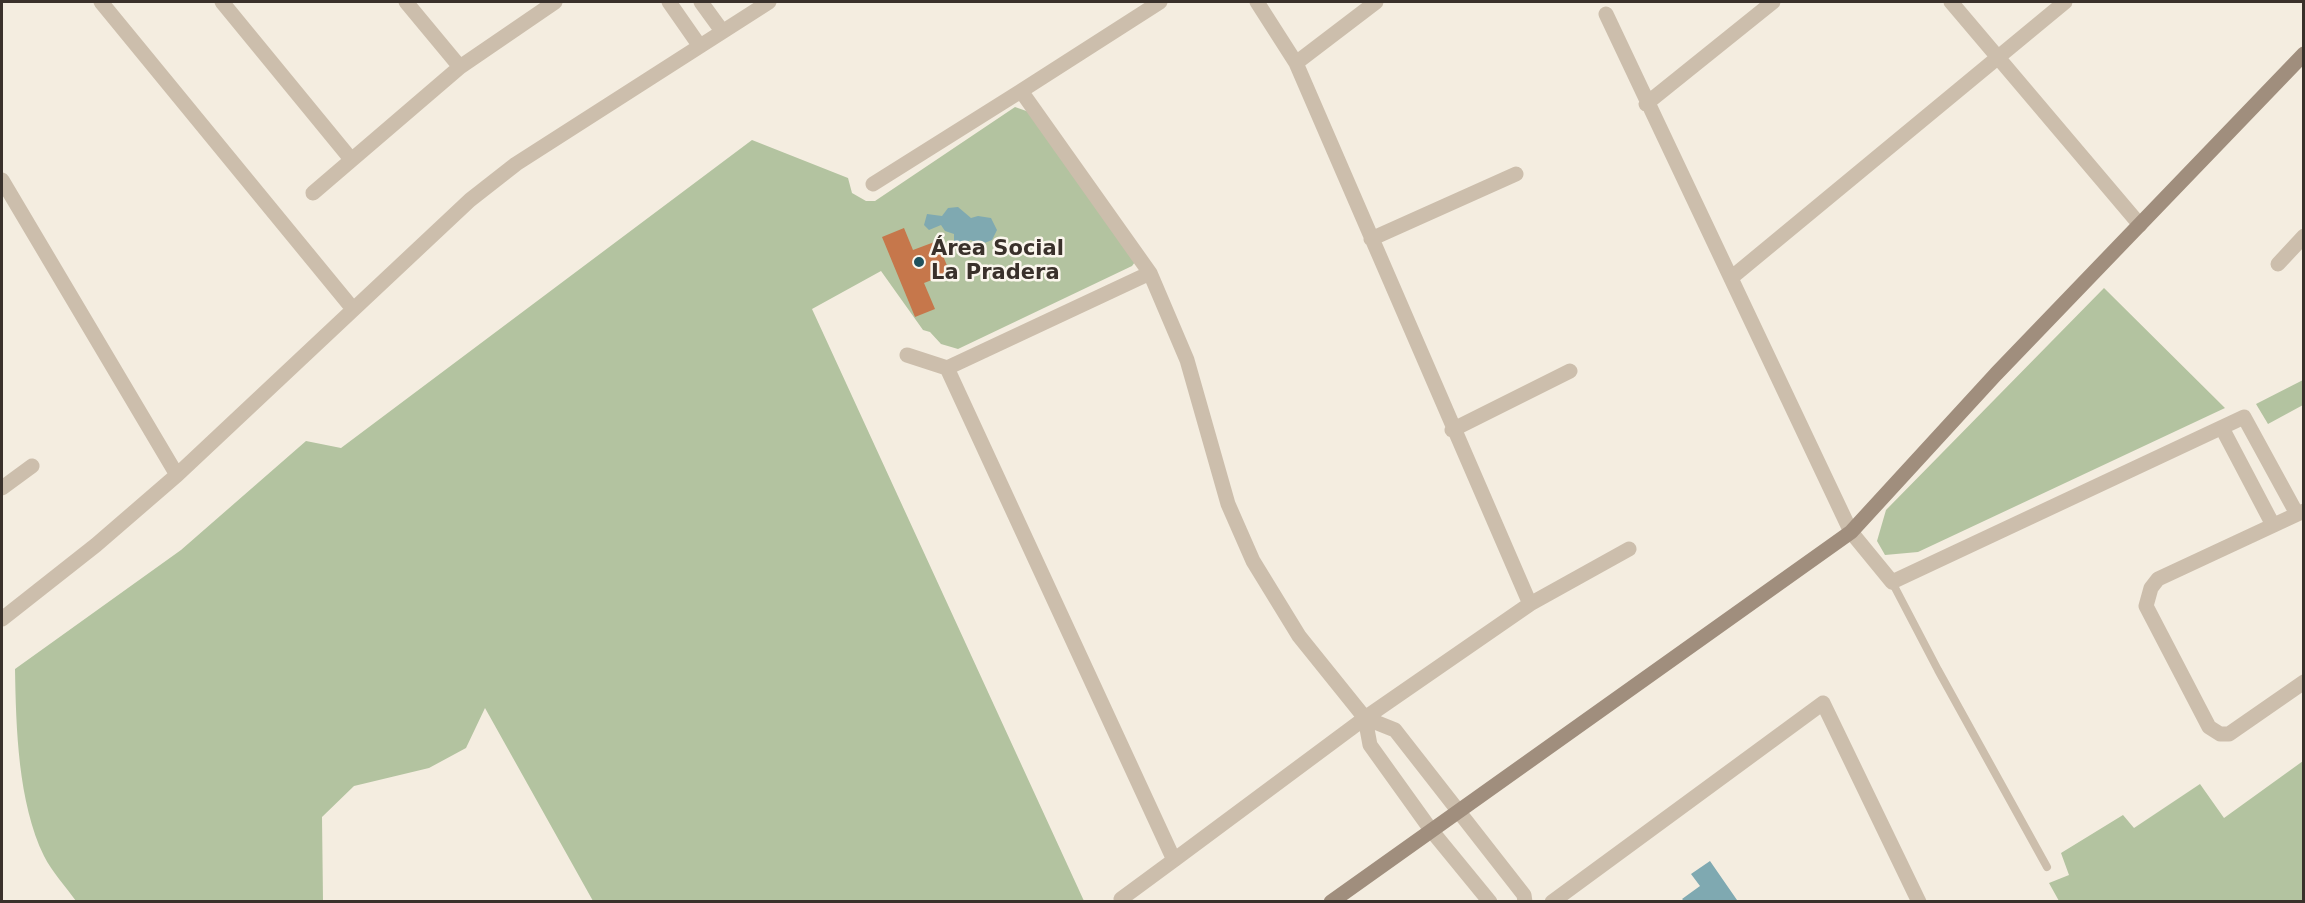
<!DOCTYPE html>
<html>
<head>
<meta charset="utf-8">
<style>
  body { margin:0 }
  #map { position:relative; width:2305px; height:903px; overflow:hidden; background:#f4ede0; font-family:"DejaVu Sans",sans-serif }
  canvas { display:block }
  .frame { position:absolute; inset:0; border:3px solid #3a312b; pointer-events:none }
</style>
</head>
<body>
<div id="map">
<canvas width="2305" height="903"></canvas>
<div class="frame"></div>
</div>
<script>
const c = document.querySelector('canvas').getContext('2d');
c.lineJoin = 'round';
function fillPath(path, color) {
  c.fillStyle = color;
  c.fill(path, 'evenodd');
}
function trace(path, color, width, dash) {
  c.strokeStyle = color;
  c.lineWidth = width;
  c.lineCap = dash ? 'butt' : 'round';
  c.setLineDash(dash || []);
  c.stroke(path);
}
function write(font, color, halo, rows, align = 'center') {
  c.font = font + ' "DejaVu Sans",sans-serif';
  c.lineWidth = 5;
  c.setLineDash([]);
  c.textBaseline = 'middle';
  c.strokeStyle = halo;
  c.fillStyle = color;
  for (const [text, x, y, turn = 0] of rows) {
    c.save();
    c.translate(x, y);
    c.rotate((+turn || 0) * Math.PI / 180);
    c.textAlign = isNaN(turn) ? turn : align;
    if (halo) c.strokeText(text, 0, 0);
    c.fillText(text, 0, 0);
    c.restore();
  }
}
const green = new Path2D(`
  M 1015,107 L 1032,113 L 1138,258 L 1132,266 L 958,349 L 941,344 L 930,332 L 923,330 L 881,271 L 812,309 L 1084,901 L 593,901 L 485,708 L 466,748 L 429,768 L 354,786 L 322,817 L 323,901 L 76,901 C 66,887 52,872 44,856 C 18,802 16,728 15,669 L 181,550 L 306,441 L 341,448 L 752,140 L 848,178 L 852,193 L 866,201 L 875,201 Z
  M 2104,288 L 2225,408 L 1918,552 L 1885,555 L 1877,541 L 1886,510 Z
  M 2303,380 L 2303,405 L 2268,424 L 2256,404 Z
  M 2303,761 L 2303,901 L 2059,901 L 2049,883 L 2069,875 L 2061,853 L 2123,815 L 2134,828 L 2200,784 L 2224,818 Z`);
const water = new Path2D(`
  M 958,207 L 971,218 L 978,216 L 991,218 L 997,230 L 992,240 L 982,244 L 970,240 L 965,247 L 959,249 L 954,244 L 954,234 L 945,231 L 941,225 L 929,230 L 924,225 L 927,214 L 942,216 L 948,208 Z
  M 1710,861 L 1737,900 L 1736,901 L 1684,901 L 1682,899 L 1700,886 L 1691,874 Z`);
const building = new Path2D(`
  M 904,228 L 913,250 L 937,241 L 950,273 L 924,283 L 935,309 L 915,317 L 882,237 Z`);
const lane = new Path2D(`
  M 1892,582 L 1938,670 L 2047,867`);
const street = new Path2D(`
  M 101,2 L 353,309
  M 222,2 L 350,158
  M 406,2 L 460,67
  M 669,2 L 699,45
  M 701,2 L 722,31
  M 1160,2 L 1021,91 L 1150,273 L 1187,360 L 1228,504 L 1253,561 L 1299,636 L 1365,718 L 1395,730 L 1524,895 L 1525,902
  M 1257,2 L 1296,63 L 1530,604 L 1629,549
  M 1951,2 L 2140,225
  M 1606,14 L 1851,532 L 1892,582 L 2244,417 L 2297,514
  M 1296,63 L 1376,2
  M 1646,104 L 1773,2
  M 2,180 L 177,475
  M 873,184 L 1021,91
  M 313,193 L 460,67 L 555,2
  M 1371,239 L 1516,174
  M 2278,264 L 2304,236
  M 1731,278 L 2065,2
  M 907,355 L 947,368 L 1150,273
  M 947,368 L 1174,860 L 1121,899
  M 2222,428 L 2273,525
  M 1452,430 L 1570,371
  M 2,488 L 32,466
  M 2304,511 L 2158,579 L 2151,588 L 2146,606 L 2209,727 L 2220,734 L 2229,734 L 2304,682
  M 2,619 L 96,545 L 177,475 L 470,200 L 516,164 L 769,2
  M 1365,718 L 1370,745 L 1431,830 L 1490,902
  M 1174,860 L 1365,718 L 1530,604
  M 1552,902 L 1823,703 L 1919,902`);
const secondary = new Path2D(`
  M 1331,902 L 1851,532 L 1996,374 L 2304,54`);
const markers = [
  [919,262,6,"#1f515d"]
];
const poiNames = [
  ["Área Social",931,250],
  ["La Pradera",931,274]
];
fillPath(green, '#b3c3a0');
fillPath(water, '#7fa9b1');
fillPath(building, '#c6774b');
trace(lane, '#ccbeac', 8);
trace(street, '#ccbeac', 15);
trace(secondary, '#a08e7d', 15);
for (const [x, y, r, color] of markers) {
  const dot = new Path2D();
  dot.arc(x, y, r, 0, 2 * Math.PI);
  c.fillStyle = color;
  c.fill(dot);
  trace(dot, '#fbf6ed', 2);
}
write('bold 21px', '#3a312b', '#fbf6ed', poiNames, 'left');
</script>
</body>
</html>
